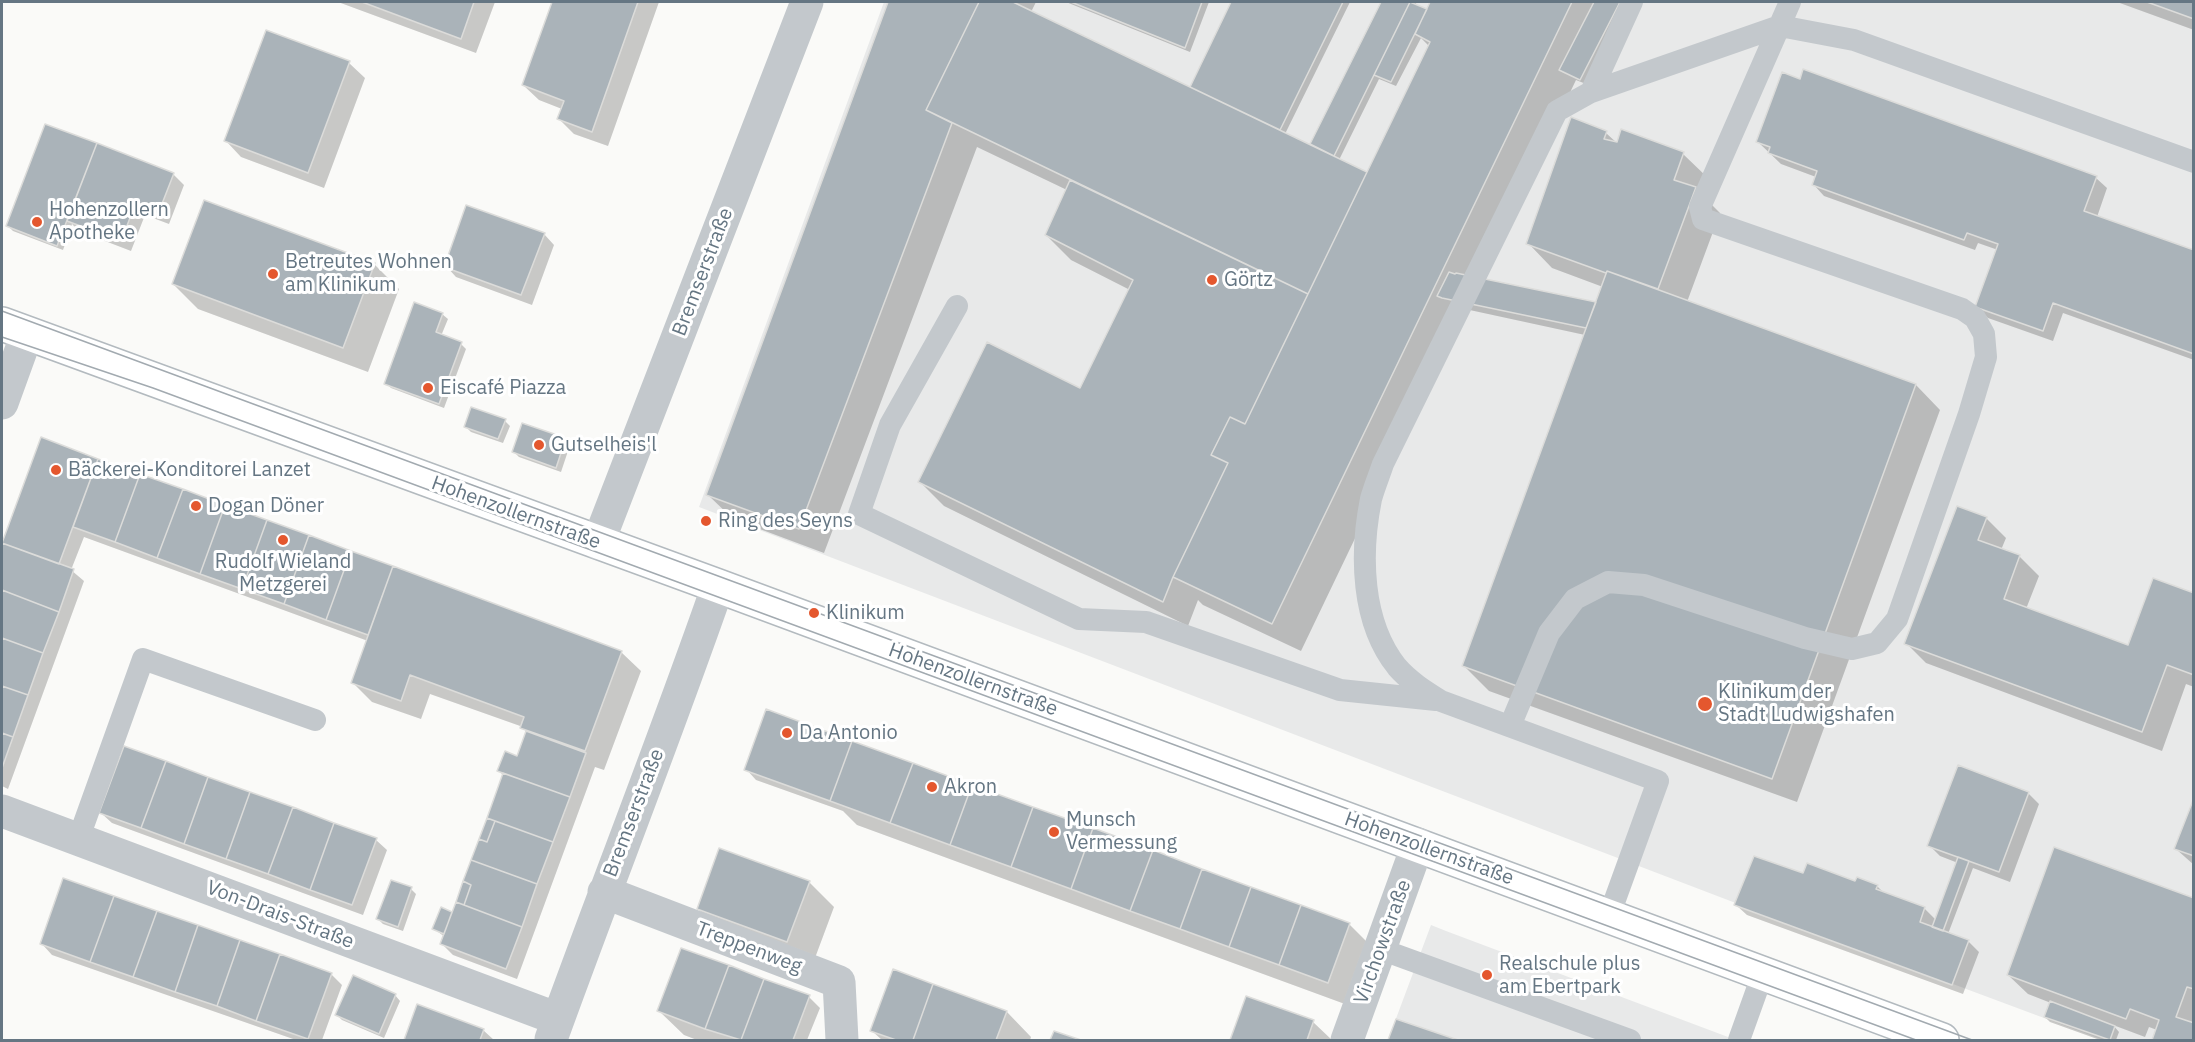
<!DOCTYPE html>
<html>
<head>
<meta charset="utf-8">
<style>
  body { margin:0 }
  #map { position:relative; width:2195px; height:1042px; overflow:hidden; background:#fafaf8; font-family:"IBM Plex Sans",sans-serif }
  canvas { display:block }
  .frame { position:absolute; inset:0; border:3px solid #657683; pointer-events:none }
</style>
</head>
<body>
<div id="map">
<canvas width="2195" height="1042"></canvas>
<div class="frame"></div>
</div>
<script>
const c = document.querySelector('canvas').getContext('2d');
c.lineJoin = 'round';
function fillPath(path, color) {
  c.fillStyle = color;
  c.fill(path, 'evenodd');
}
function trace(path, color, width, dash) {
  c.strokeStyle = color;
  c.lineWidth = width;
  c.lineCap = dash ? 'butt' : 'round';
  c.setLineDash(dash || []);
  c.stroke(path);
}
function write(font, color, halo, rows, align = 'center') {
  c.font = font + ' "IBM Plex Sans",sans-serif';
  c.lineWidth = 6;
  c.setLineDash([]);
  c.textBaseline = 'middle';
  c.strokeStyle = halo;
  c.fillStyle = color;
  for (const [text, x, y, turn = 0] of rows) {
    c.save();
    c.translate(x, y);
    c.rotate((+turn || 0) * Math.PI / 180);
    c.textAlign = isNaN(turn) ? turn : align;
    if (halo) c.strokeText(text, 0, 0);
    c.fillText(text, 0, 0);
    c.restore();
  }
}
const built = new Path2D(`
  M 884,2 L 2193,2 L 2193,1040 L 2103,1040 L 1733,902 L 699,507 Z
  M 1431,925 L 1446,931 L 1736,1040 L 1388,1040 Z`);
const shadow = new Path2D(`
  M 338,2 L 495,2 L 476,53 Z
  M 553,2 L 659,2 L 608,146 L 574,134 L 559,119 L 562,109 L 539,100 L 523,85 Z
  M 889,2 L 1036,2 L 1031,12 L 1191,89 L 1233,2 L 1350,2 L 1285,134 L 1310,146 L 1382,2 L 1417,2 L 1415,5 L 1427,12 L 1432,2 L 1447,2 L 1452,4 L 1453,2 L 1627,2 L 1586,84 L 1576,80 L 1480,280 L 1597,304 L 1603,287 L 1552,268 L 1528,243 L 1606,133 L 1618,144 L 1683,154 L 1708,178 L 1702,195 L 1720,213 L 1687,302 L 1916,385 L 1940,410 L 1797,802 L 1489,691 L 1464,666 L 1585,335 L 1465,309 L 1301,651 L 1203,605 L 1198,600 L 1188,626 L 944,506 L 919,481 L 1081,390 L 1130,290 L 1071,260 L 1046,235 L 1067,190 L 977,147 L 824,553 L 733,519 L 708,495 L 878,36 ZM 1421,38 L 1430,47 L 1368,174 L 1339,160 L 1379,79 L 1396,86 Z
  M 1066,2 L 1209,2 L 1190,52 Z
  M 2117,2 L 2194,2 L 2194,30 Z
  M 349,63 L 365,78 L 324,188 L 241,157 L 226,141 Z
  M 46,126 L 173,174 L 184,185 L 169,224 L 145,215 L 131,251 L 79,231 L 72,224 L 63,250 L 13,231 L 8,226 Z
  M 1758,142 L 2096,178 L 2107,188 L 2097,217 L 2194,252 L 2194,360 L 2063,313 L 2053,341 L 1988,318 L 1977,307 L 1998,250 L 1978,243 L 1975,250 L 1824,196 L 1814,185 L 1816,177 L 1781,164 Z
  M 544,234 L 554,245 L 532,305 L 456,277 L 446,266 Z
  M 374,264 L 399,289 L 368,372 L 198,309 L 173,284 Z
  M 442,314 L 448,319 L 441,336 L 461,344 L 466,349 L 444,408 L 391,388 L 386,383 Z
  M 505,421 L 510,426 L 503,443 L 471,432 L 466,427 Z
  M 42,439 L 621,652 L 641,671 L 604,770 L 595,767 L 517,979 L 453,955 L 442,944 L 445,937 L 434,929 L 441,909 L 453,914 L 504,776 L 499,771 L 518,758 L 527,732 L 523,727 L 430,694 L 421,719 L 372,702 L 352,682 L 368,641 L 84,537 L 71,570 L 84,581 L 8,789 L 2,786 L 2,549 Z
  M 565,440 L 570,445 L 561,472 L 519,457 L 514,452 Z
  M 1986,518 L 2006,538 L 2001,550 L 2019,556 L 2039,576 L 2026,609 L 2129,647 L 2194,595 L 2194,687 L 2186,684 L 2162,751 L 1926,663 L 1906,643 Z
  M 746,769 L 1349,924 L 1374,949 L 1353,1007 L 857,825 L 843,811 L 756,780 Z
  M 2028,793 L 2039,804 L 2010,882 L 1973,868 L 1948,934 L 1968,941 L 1979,952 L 1963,994 L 1747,915 L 1736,905 L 1804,875 L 1877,886 L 1884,893 L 1924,908 L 1936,920 L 1958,863 L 1940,856 L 1929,845 Z
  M 2194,802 L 2194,865 L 2176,849 Z
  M 101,813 L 376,840 L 387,850 L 363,915 L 112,823 Z
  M 809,882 L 834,907 L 812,966 L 723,934 L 698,909 Z
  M 411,889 L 416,894 L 403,931 L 383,924 L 378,919 Z
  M 2194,900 L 2194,1040 L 2153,1040 L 2157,1030 L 2149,1027 L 2145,1037 L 2113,1025 L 2119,1032 L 2116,1040 L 2100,1040 L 2050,1022 L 2045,1017 L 2051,1003 L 2028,994 L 2008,975 Z
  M 42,944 L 331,974 L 342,985 L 322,1040 L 296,1040 L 52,955 Z
  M 894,971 L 1007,1012 L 1031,1037 L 1030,1040 L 882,1040 L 872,1031 Z
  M 395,995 L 400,1001 L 384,1038 L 342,1020 L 337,1015 Z
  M 809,997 L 820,1008 L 807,1040 L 697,1040 L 684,1035 L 659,1011 Z
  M 1247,998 L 1313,1022 L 1332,1040 L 1231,1040 Z
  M 418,1006 L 483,1030 L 494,1040 L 406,1040 Z
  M 1397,1021 L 1453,1040 L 1390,1040 Z`);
const building = new Path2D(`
  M 362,2 L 474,2 L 461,39 Z
  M 552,2 L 638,2 L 592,132 L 557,119 L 564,101 L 522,85 Z
  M 888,2 L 979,2 L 926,110 L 952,123 L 799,529 L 706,495 Z
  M 979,2 L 1013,2 L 1367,172 L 1308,294 L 926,110 Z
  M 1071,2 L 1202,2 L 1185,48 Z
  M 1231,2 L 1343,2 L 1280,130 L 1190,87 Z
  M 1381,2 L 1410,2 L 1334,156 L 1310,144 Z
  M 1410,2 L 1427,9 L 1391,82 L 1374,75 Z
  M 1430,2 L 1572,2 L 1272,624 L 1173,577 L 1228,463 L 1211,455 L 1230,417 L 1245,424 L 1430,42 L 1415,34 Z
  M 1594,2 L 1620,2 L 1580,80 L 1559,70 Z
  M 2147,2 L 2194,2 L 2194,19 Z
  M 266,30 L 350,61 L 308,173 L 224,141 Z
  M 1803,69 L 2097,176 L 2084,211 L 2194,250 L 2194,354 L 2053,303 L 2043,331 L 1975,307 L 1998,244 L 1967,233 L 1964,240 L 1812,185 L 1817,171 L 1768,153 L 1770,147 L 1756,142 L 1782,72 L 1800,79 Z
  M 1571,117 L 1607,131 L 1604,139 L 1617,142 L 1621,129 L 1684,152 L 1674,180 L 1696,187 L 1658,289 L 1607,271 L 1606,273 L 1526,244 Z
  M 45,124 L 97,143 L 57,246 L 6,226 Z
  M 97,143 L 174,173 L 158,214 L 135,205 L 121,241 L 67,221 Z
  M 1070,180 L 1308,294 L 1245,424 L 1230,417 L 1211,455 L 1228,463 L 1173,577 L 1163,602 L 918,482 L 987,342 L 1080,388 L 1133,280 L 1045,235 Z
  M 204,200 L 375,263 L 343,348 L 172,284 Z
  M 466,205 L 545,233 L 521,295 L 444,267 Z
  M 1607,271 L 1916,384 L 1772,779 L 1462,666 Z
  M 1449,272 L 1455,274 L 1456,273 L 1596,302 L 1586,328 L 1442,298 L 1437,296 Z
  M 414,302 L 443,313 L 436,332 L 462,342 L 439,404 L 384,384 Z
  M 471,407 L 506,419 L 498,439 L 464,427 Z
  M 522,423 L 566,438 L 556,468 L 512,452 Z
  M 41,437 L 98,459 L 59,564 L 2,543 Z
  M 98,459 L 140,474 L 115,542 L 73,527 Z
  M 140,474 L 183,489 L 157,558 L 115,542 Z
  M 183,489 L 225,505 L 200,574 L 157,558 Z
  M 225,505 L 267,520 L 242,589 L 200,574 Z
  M 1957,506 L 1987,517 L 1978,540 L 2020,555 L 2004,599 L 2128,645 L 2153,578 L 2194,593 L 2194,675 L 2167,665 L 2142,732 L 1904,644 Z
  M 267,520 L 309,535 L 284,604 L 242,589 Z
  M 309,535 L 351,551 L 326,620 L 284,604 Z
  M 2,543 L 74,569 L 59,612 L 2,590 Z
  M 351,551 L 393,566 L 368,635 L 326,620 Z
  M 393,566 L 622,651 L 585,751 L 520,728 L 524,717 L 410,675 L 401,701 L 351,683 Z
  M 2,590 L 59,612 L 43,653 L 2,638 Z
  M 2,638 L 43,653 L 28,695 L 2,686 Z
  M 2,686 L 28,695 L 13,737 L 2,733 Z
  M 766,709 L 852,741 L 830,801 L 744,770 Z
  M 526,731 L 586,753 L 570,797 L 497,771 L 505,751 L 517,756 Z
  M 2,733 L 13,737 L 2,768 Z
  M 852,741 L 913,763 L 890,823 L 830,801 Z
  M 124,746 L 166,761 L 141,828 L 99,813 Z
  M 166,761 L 208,777 L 184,844 L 141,828 Z
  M 913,763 L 972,785 L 950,845 L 890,823 Z
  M 1958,765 L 2029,792 L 1999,872 L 1927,846 Z
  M 503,773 L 570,797 L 553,842 L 487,818 Z
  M 208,777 L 250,792 L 226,859 L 184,844 Z
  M 972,785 L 1033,807 L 1011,867 L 950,845 Z
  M 250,792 L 293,807 L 268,874 L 226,859 Z
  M 2194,798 L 2194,856 L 2174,849 Z
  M 293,807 L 334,823 L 310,890 L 268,874 Z
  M 1033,807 L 1093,828 L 1071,889 L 1011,867 Z
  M 487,818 L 495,821 L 487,842 L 479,839 Z
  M 495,821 L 553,842 L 537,884 L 471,860 L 479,839 L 487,842 Z
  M 334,823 L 377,838 L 352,905 L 310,890 Z
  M 1093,828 L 1153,850 L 1130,911 L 1071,889 Z
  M 2054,847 L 2194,898 L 2194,989 L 2187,987 L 2176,1017 L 2194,1023 L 2194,1040 L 2152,1040 L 2159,1020 L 2130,1009 L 2126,1019 L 2007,975 Z
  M 719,848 L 810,881 L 787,942 L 697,909 Z
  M 1153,850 L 1202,869 L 1180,929 L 1130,911 Z
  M 1754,856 L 1803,873 L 1807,863 L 1855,881 L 1857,877 L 1878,885 L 1876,889 L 1925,907 L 1920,922 L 1969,940 L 1952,985 L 1734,905 Z
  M 1958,857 L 1969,861 L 1943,931 L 1932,927 Z
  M 471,860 L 537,884 L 522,927 L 464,905 L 471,885 L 463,881 Z
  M 1202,869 L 1251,887 L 1229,947 L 1180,929 Z
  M 63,878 L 114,896 L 90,962 L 40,944 Z
  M 391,880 L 412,887 L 398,927 L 376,919 Z
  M 463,881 L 471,885 L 464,905 L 456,902 Z
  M 1251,887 L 1301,905 L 1279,965 L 1229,947 Z
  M 114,896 L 157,911 L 133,977 L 90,962 Z
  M 456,902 L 522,927 L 506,969 L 440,944 Z
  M 1301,905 L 1350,923 L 1328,983 L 1279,965 Z
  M 441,907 L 452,912 L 444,934 L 432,929 Z
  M 157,911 L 198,925 L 175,992 L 133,977 Z
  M 198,925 L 240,940 L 217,1006 L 175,992 Z
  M 240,940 L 280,954 L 256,1021 L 217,1006 Z
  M 681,948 L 729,965 L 705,1029 L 657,1011 Z
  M 280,954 L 332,973 L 308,1039 L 256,1021 Z
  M 729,965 L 764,979 L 741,1040 L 705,1029 Z
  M 893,969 L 933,984 L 913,1040 L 896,1040 L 870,1031 Z
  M 353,975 L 396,994 L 379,1034 L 335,1015 Z
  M 764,979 L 810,995 L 793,1040 L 741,1040 Z
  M 933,984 L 1007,1011 L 996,1040 L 913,1040 Z
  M 1246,996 L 1314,1020 L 1307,1040 L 1230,1040 Z
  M 2050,1001 L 2115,1026 L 2110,1040 L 2044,1017 Z
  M 417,1004 L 484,1029 L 480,1040 L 404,1040 Z
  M 1396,1019 L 1458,1040 L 1388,1040 Z
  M 1054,1031 L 1081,1040 L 1050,1040 Z`);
const lane = new Path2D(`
  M 1591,92 L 1632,2
  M 957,306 L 890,425 L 859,514 L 1079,619 L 1146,622 L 1340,690 L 1436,700
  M 1510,726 L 1549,633 L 1575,599 L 1608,582 L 1644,585 L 1805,638 L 1852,649 L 1877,643 L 1897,619 L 1969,414 L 1986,357 L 1984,334 L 1975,318 L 1962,309 L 1703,219 L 1700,207 L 1790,2
  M 78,840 L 143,659 L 315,720
  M 1609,916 L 1658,781 L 1441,701 C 1425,691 1409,681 1397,667 C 1361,622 1360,554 1371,499 C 1374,488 1379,476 1383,464 L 1557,111 L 1591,92 L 1780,26 L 1854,40 L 2194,162
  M 1380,949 L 1630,1040
  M 1739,1040 L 1763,973`);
const street = new Path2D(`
  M 2,403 L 27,334
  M 598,543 L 807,2
  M 2,811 L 558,1019
  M 604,892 L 839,982 L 842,1040
  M 551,1039 C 606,887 665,738 718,586
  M 1347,1040 L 1418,844`);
const secondary = new Path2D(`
  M 2,324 L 718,586 L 1942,1040`);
const tram = new Path2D(`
  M 2,311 L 1972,1040
  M 2,337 L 153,388 L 1916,1040`);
const markers = [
  [37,222,6,"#e4572e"],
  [273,274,6,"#e4572e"],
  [1212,280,6,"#e4572e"],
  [428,388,6,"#e4572e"],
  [539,445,6,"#e4572e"],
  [56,470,6,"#e4572e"],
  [196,506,6,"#e4572e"],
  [706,521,6,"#e4572e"],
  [283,540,6,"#e4572e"],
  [814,613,6,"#e4572e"],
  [1705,704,8,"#e4572e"],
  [787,733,6,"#e4572e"],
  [932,787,6,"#e4572e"],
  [1054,832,6,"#e4572e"],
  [1487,975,6,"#e4572e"]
];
const poiNames = [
  ["Hohenzollern",49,210],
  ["Apotheke",49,233],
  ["Betreutes Wohnen",285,262],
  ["am Klinikum",285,285],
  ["Görtz",1224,280],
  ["Eiscafé Piazza",440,388],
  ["Gutselheis'l",551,445],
  ["Bäckerei-Konditorei Lanzet",68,470],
  ["Dogan Döner",208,506],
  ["Ring des Seyns",718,521],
  ["Rudolf Wieland",283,562,"center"],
  ["Metzgerei",283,585,"center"],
  ["Klinikum",826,613],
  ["Klinikum der",1718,692],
  ["Stadt Ludwigshafen",1718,715],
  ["Da Antonio",799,733],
  ["Akron",944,787],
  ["Munsch",1066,820],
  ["Vermessung",1066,843],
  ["Realschule plus",1499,964],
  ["am Ebertpark",1499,987]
];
const streetNames = [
  ["Bremserstraße",703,272,-69],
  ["Hohenzollernstraße",516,513,20],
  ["Hohenzollernstraße",973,680,20],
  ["Bremserstraße",634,813,-69],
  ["Hohenzollernstraße",1429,849,20],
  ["Von-Drais-Straße",280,915,21],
  ["Virchowstraße",1383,942,-70],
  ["Treppenweg",749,948,21]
];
fillPath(built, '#e8e9e9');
fillPath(shadow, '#0003');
fillPath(building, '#aab3b9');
trace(building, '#dcdcda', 1.5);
trace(secondary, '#b3babf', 36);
trace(lane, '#c3c8cc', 22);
trace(street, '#c3c8cc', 33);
trace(secondary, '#fff', 33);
trace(tram, '#a2aab0', 1.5);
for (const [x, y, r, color] of markers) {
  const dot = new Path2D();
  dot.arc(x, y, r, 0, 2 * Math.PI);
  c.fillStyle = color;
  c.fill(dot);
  trace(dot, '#fff', 2);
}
write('20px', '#657683', '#fff', poiNames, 'left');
write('20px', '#657683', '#fff', streetNames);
</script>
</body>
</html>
